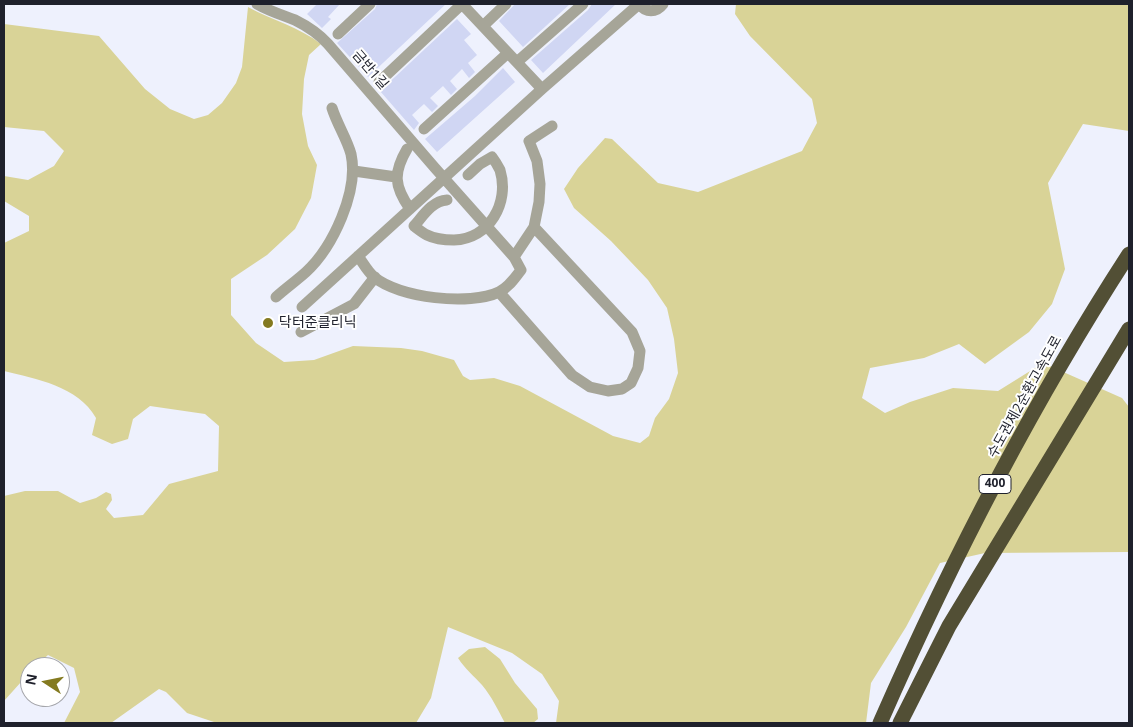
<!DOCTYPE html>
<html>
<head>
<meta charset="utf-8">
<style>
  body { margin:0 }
  #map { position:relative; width:1133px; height:727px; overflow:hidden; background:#eef1fd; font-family:"Open Sans",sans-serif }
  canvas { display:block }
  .frame { position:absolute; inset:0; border:5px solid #1f212c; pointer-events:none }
  .north { position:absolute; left:20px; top:657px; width:50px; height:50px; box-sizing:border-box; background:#fff; border:1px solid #a5a6ab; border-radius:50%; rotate:281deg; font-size:14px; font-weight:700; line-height:20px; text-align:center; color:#1f212c }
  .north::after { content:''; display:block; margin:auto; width:18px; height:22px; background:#847a20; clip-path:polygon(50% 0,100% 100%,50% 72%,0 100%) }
</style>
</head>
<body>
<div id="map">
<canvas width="1133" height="727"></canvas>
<div class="frame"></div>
<div class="north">N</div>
</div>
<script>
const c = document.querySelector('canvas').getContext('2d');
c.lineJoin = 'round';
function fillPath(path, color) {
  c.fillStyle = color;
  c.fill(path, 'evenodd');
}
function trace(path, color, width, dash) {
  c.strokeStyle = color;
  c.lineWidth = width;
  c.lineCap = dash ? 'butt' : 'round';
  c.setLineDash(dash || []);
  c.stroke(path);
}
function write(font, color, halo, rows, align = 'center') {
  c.font = font + ' "Open Sans","Noto Sans KR",sans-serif';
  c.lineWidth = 4;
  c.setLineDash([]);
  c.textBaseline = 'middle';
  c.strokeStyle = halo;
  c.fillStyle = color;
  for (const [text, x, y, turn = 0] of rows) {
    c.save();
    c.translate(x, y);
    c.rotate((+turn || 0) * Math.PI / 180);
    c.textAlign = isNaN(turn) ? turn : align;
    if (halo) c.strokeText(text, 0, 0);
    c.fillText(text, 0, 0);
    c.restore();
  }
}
const green = new Path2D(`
  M 736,4 L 1129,4 L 1129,131 L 1083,124 L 1048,183 L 1065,269 L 1052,304 L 1029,332 L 985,364 L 959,344 L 924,358 L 870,368 L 862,398 L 885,413 L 910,402 L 953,388 L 998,391 L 1043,363 L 1122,398 L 1129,407 L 1129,552 L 985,553 L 940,563 L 906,627 L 871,683 L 866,723 L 556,723 L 559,701 L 542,674 L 512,653 L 448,627 L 431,698 L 416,723 L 217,723 L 187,713 L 166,692 L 159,689 L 111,723 L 64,723 L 80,692 L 74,668 L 48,655 L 35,667 L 30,667 L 30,672 L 4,701 L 4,496 L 25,491 L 58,491 L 80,503 L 96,498 L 106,492 L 111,494 L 112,500 L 106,509 L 114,518 L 143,515 L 169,484 L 218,471 L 219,426 L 205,414 L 150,406 L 133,419 L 128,439 L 112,444 L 92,435 L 96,418 C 78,386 36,379 4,371 L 4,243 L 29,231 L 29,216 L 4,201 L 4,176 L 28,180 L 54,166 L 64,151 L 44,131 L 4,127 L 4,24 L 99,36 L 145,89 L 170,109 L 194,119 L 208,115 L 222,103 L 236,83 L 242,67 L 248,7 C 272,20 299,27 321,44 L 309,55 L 304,79 L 302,114 L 308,146 L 317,165 L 311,198 L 295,229 L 267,255 L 231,279 L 231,315 L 256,343 L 284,362 L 314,360 L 353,346 L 401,348 L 422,351 L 454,360 L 463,376 L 470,380 L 494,378 L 520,386 L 613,436 L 640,443 L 649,436 L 655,418 L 669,399 L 678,373 L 674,339 L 667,308 L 648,280 L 611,241 L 574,208 L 564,189 L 578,168 L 605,138 L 612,139 L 658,183 L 698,192 L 802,151 L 817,123 L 812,99 L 750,36 L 735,14 Z
  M 485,647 L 500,659 L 515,683 L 537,709 L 538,719 L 533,723 L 505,723 C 498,710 492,697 482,685 C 474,676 465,669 458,658 L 469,649 Z`);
const building = new Path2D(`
  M 317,4 L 340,4 L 328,17 L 331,19 L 322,28 L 307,14 Z
  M 377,4 L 446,4 L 368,77 L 337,43 L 375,9 Z
  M 515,4 L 570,4 L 523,47 L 499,21 Z
  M 592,4 L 616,4 L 543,73 L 531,60 L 588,10 Z
  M 457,19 L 471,34 L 464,40 L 477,55 L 468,63 L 475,72 L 469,78 L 462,69 L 450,81 L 457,89 L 451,95 L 443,86 L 430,98 L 438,106 L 432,112 L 424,104 L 412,115 L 419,123 L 414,130 L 380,91 Z
  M 503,68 L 515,82 L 437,152 L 425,139 L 475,96 Z`);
const minor = new Path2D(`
  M 257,4 C 269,11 282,15 295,20 C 307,26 319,34 328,44 L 435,168 L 514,257 L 521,270 C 515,278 509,287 499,292 C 470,306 399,298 374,277 C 368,272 363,263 358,256
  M 639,4 C 646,13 656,13 663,4
  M 483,26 L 506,4
  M 338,34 L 370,4
  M 517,62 L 583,4
  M 379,82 L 462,4 L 542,89
  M 424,129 L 508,53
  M 407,149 C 393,173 394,186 410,209
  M 354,171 L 396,177
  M 447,200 C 432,201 423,216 414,226 C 418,229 423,233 427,235 C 435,239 445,240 454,240 C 489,239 510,203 500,170 C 498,166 495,161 492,157 L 480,164 L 468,175
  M 514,257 L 534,227 L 539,202 L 540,184 L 537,161 L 529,141 L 552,126
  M 499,292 L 572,375 L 590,387 L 608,391 L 622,389 L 631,383 L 638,368 L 640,351 L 632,332 L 534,227
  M 276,297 C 286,288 296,281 306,272 C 333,247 359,191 351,154 C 347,139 337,124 332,108
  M 302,307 L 542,89 L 639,4
  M 301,332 L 354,304 L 375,277`);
const motorway = new Path2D(`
  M 880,723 C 951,561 1033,402 1129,254
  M 900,723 L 949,626 L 1129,329`);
const markers = [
  [268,323,6,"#847a20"]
];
const shields = [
  [995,484,32]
];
const shieldNames = [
  ["400",995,484]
];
const streetNames = [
  ["금반1길",370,70,49],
  ["수도권제2순환고속도로",1025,397,-61]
];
const poiNames = [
  ["닥터준클리닉",279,323]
];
fillPath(green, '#d9d397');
fillPath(building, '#d0d6f3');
trace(minor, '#a6a598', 11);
trace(motorway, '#524f35', 15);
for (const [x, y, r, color] of markers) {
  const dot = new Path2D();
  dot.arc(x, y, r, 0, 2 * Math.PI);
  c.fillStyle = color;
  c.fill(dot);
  trace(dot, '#fff', 2);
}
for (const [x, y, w] of shields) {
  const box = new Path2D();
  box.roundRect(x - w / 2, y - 9.5, w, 19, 4);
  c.fillStyle = '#fff';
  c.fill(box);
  trace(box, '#1f212c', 1);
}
write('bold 12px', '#1f212c', null, shieldNames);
write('14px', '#1f212c', '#fff', streetNames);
write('14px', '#1f212c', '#fff', poiNames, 'left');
</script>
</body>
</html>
